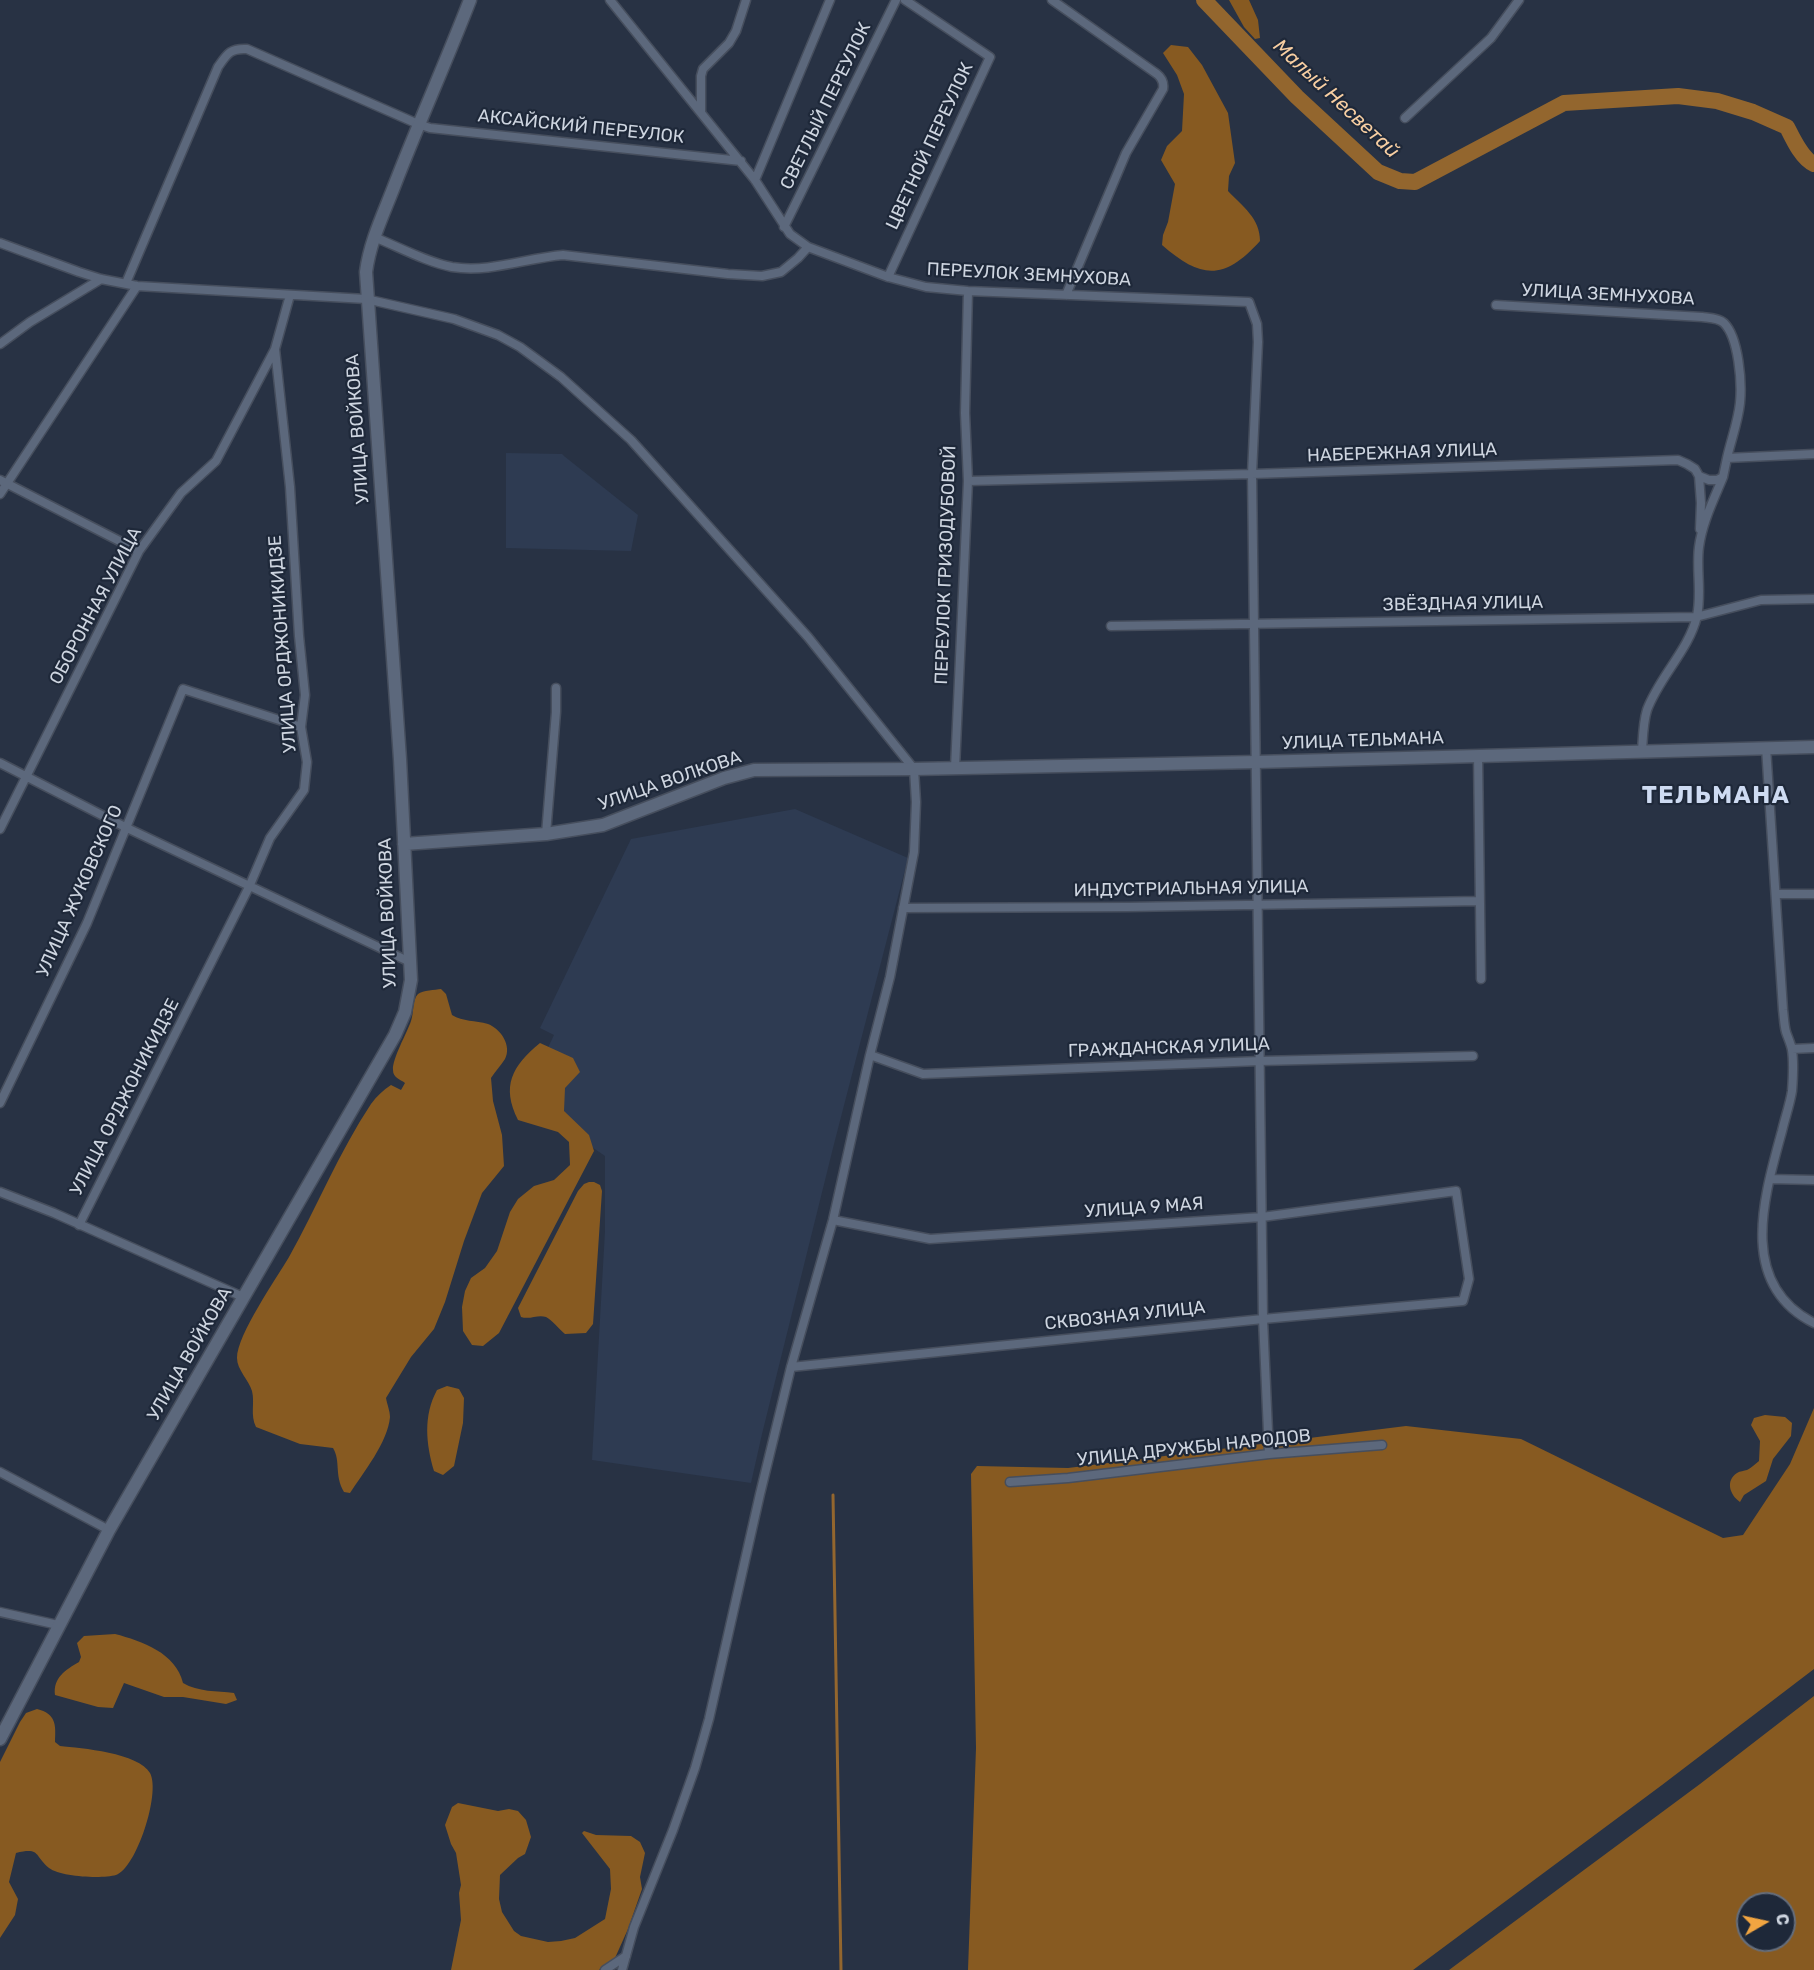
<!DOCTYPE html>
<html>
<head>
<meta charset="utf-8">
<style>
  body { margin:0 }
  #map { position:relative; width:1814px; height:1970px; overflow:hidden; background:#283244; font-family:Rubik,sans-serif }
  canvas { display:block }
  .north { position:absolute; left:1736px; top:1892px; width:60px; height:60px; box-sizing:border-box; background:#1e2839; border:2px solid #646d7c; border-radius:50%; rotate:81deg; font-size:16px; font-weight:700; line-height:24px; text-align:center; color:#ced5e0 }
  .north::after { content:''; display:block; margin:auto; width:21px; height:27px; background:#f2a541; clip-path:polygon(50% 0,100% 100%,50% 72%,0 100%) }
</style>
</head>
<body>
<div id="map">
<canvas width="1814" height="1970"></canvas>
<div class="north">С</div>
</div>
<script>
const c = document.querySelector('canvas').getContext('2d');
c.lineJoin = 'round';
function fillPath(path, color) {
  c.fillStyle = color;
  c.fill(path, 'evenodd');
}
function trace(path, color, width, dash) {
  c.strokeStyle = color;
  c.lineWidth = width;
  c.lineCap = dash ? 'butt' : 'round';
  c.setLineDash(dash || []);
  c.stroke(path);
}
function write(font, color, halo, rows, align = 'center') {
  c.font = font + ' Rubik,sans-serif';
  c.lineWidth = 4.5;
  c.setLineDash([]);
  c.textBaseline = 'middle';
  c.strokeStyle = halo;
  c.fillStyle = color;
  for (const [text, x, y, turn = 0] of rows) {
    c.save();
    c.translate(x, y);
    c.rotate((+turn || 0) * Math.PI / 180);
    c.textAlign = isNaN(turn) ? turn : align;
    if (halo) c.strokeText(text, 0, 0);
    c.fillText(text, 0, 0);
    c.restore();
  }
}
const built = new Path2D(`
  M 506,453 L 562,454 L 564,456 L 638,515 L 631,551 L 506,548 Z
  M 795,809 L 908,858 L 834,1144 L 762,1434 L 751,1483 L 592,1460 L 605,1231 L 605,1156 L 523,1100 L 554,1035 L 540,1028 L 631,839 Z`);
const forest = new Path2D(`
  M 1229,0 L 1249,0 L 1258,20 L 1260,38 L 1255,39 L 1244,27 Z
  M 1171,45 L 1188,47 L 1202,65 L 1228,113 L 1235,163 L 1229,176 L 1228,191 C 1243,207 1260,218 1260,241 C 1224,281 1201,279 1162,245 L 1163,235 L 1168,222 L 1175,184 L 1161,160 L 1167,146 L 1182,131 L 1184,94 L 1177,75 L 1163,53 Z
  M 441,989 L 446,994 L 452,1015 C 463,1022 475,1020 488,1024 C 501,1029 512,1046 505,1059 C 501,1065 495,1072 491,1078 L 493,1101 L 502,1135 L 504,1166 L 482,1193 L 464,1241 L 445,1302 L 434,1329 L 411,1357 L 386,1398 C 387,1404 390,1411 390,1417 C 388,1442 363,1473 350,1493 L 344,1492 C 334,1475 341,1461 333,1448 L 300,1444 L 256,1427 C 250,1415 255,1403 252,1391 C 249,1380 237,1370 237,1358 C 237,1335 276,1279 289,1257 C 317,1207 339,1152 371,1104 C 377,1096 383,1090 391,1085 L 401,1090 L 405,1083 C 400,1079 393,1078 393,1070 C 392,1059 407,1033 411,1021 C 414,1013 412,1000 418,994 C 423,990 435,990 441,989 Z
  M 540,1043 L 573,1058 L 580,1072 L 565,1088 L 564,1111 L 589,1135 L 594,1151 L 499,1333 L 483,1346 L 472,1345 L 463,1331 L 462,1307 L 465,1291 L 471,1278 L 485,1268 L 497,1251 L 510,1212 L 518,1199 L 534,1186 L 554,1180 L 570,1165 L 569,1142 L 558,1132 L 518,1120 C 501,1086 512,1066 540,1043 Z
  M 589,1182 L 594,1182 L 600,1185 L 602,1191 L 593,1324 L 586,1333 L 565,1334 C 560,1330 551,1319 546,1317 C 538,1314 530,1320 521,1317 L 518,1308 L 578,1191 L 584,1184 Z
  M 447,1386 L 459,1389 L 464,1398 L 463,1423 L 454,1466 L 443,1475 L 434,1471 C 426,1444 423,1416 437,1390 Z
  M 1814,1408 L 1814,1669 L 1662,1785 L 1413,1970 L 968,1970 L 976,1748 L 971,1474 L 977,1466 L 1068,1468 L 1406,1426 L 1521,1439 L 1723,1538 L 1743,1535 L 1790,1464 Z
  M 1765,1415 L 1785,1417 L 1792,1423 L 1791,1436 L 1773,1459 L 1766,1481 L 1744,1495 L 1740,1502 C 1730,1495 1725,1481 1737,1473 C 1740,1471 1744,1471 1747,1470 C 1751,1468 1755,1464 1759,1461 L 1760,1441 L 1751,1425 L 1754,1418 Z
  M 115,1634 C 142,1641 176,1653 183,1683 C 198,1692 217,1691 234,1693 L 237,1700 L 226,1704 L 183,1697 L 164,1697 L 124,1683 L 113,1708 L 98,1707 L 55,1695 C 53,1678 65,1670 79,1662 L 81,1657 L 77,1643 L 84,1636 Z
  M 1814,1696 L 1814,1970 L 1449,1970 L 1700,1784 ZM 1748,1904 L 1784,1904 L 1784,1940 L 1748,1940 Z
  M 37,1709 C 56,1714 56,1724 55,1742 L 60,1746 C 81,1748 139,1753 150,1773 C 161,1793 136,1869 116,1875 C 102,1879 61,1877 49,1868 C 34,1856 41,1847 16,1853 L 9,1882 L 18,1899 L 15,1915 L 0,1938 L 0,1762 L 20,1722 L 26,1713 Z
  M 458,1803 L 498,1811 L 509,1809 L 518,1811 L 526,1820 L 531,1837 L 525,1854 L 518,1858 L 500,1875 L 499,1899 L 502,1912 L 514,1931 L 521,1936 L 548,1942 L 561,1941 L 575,1938 L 605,1919 L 611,1889 L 610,1869 L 582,1833 L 584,1831 L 596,1835 L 631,1836 L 640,1842 L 645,1853 L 640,1877 L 642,1889 L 628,1929 L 615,1958 L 599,1970 L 451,1970 L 461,1920 L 459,1893 L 461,1885 L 456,1853 L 451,1844 L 445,1825 L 452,1807 Z`);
const stream = new Path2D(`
  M 833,1495 L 841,1970`);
const river = new Path2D(`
  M 1204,0 L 1297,97 L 1378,172 L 1400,181 L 1415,182 L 1564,103 L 1678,96 L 1717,101 L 1753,112 L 1787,127 C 1793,139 1802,159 1814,164`);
const street = new Path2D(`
  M 610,0 L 755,180 L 790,234 L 808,247 L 888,277 L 926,287 L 968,291 L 1249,302 L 1257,324 L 1258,342 L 1252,474 L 1263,1319 L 1269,1454
  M 1052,0 L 1157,74 C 1162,78 1164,83 1163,89 L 1126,153 L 1066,295
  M 701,111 L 701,76 L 703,69 L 729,43 L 736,31 L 746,0
  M 1405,118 L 1491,38 L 1519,0
  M 755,180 L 830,0
  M 784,227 L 896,0
  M 374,237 C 399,247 426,262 452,267 C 490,273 526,258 563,255 L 728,274 L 762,276 L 781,272 L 798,258 L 808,247
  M 0,243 L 79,272 L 101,279 L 137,286 L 366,299 L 454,319 L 498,335 L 520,347 L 561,377 L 631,440 L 808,637 L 914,769 L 916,802 L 914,852 L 890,977 L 870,1055 L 833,1220 L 791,1367 L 760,1494 L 709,1719 L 695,1768 L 673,1830 L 634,1927 L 622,1970
  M 888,277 L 990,57 L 905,0
  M 126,283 L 218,67 C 227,54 230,48 247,49 L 418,124 L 430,128 L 741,161
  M 1496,305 L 1702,317 C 1709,318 1719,318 1724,323 C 1739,338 1742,383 1740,403 C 1738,422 1731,440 1727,458
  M 0,344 L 30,322 L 101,279
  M 1699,476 L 1701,503 L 1700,529
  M 0,480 L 139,551
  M 968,481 L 1252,474 L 1678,460 L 1687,464 L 1695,469 L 1699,476 L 1709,480 L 1717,480 L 1723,477 L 1727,458 L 1814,454
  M 0,494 L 137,286
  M 1111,626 L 1696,617 L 1761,600 L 1814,599
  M 1766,747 L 1783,1010 C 1784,1017 1784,1025 1786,1032 C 1788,1038 1791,1044 1792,1050 C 1794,1063 1793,1078 1792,1091 C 1790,1104 1785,1118 1782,1131 C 1764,1197 1737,1284 1814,1323
  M 1642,751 C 1643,737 1643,723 1647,710 C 1659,677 1689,650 1697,616 C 1702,593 1696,569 1699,547 C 1702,523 1714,499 1723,477
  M 1478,755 L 1481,979
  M 0,763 L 127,828 L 410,962
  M 955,768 L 968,481 L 965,413 L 968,291
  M 0,829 L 139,551 L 181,493 L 216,461 L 275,349
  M 546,834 L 556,712 L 556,688
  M 1776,894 L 1814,894
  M 903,908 L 1128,907 L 1479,901
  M 1792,1049 L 1814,1048
  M 870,1055 L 923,1074 L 1260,1061 L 1473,1056
  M 0,1103 L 87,923 L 183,689 L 301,727
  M 1770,1179 L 1814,1180
  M 0,1192 L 54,1213 L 243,1297
  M 79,1225 L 249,887 L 270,838 L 304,790 L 307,762 L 301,727 L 305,695 L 299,636 L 290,487 L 275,349 L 290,295
  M 791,1367 L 1263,1319 L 1463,1301 L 1469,1279 L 1456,1191 L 1262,1217 L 930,1239 L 833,1220
  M 0,1472 L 109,1530
  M 1010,1482 L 1068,1478 L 1269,1454 L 1382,1445
  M 0,1612 L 58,1625
  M 605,1970 L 626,1956`);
const secondary = new Path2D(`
  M 404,844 L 546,834 L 603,825 L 724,778 L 754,770 L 914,769 L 1256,762 L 1814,747
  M 0,1739 L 109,1530 L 395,1035 L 405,1012 L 411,980 L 400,759 L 366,272 C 370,241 384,213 395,184 C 419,122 446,62 470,0`);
const streetNames = [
  ["СВЕТЛЫЙ ПЕРЕУЛОК",826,106,-64],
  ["АКСАЙСКИЙ ПЕРЕУЛОК",581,127,6],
  ["ЦВЕТНОЙ ПЕРЕУЛОК",930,146,-65],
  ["ПЕРЕУЛОК ЗЕМНУХОВА",1029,275,3],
  ["УЛИЦА ЗЕМНУХОВА",1608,295,3],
  ["УЛИЦА ВОЙКОВА",358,429,-94],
  ["НАБЕРЕЖНАЯ УЛИЦА",1402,453,-2],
  ["ПЕРЕУЛОК ГРИЗОДУБОВОЙ",946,565,-88],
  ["ЗВЁЗДНАЯ УЛИЦА",1463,604,-1],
  ["ОБОРОННАЯ УЛИЦА",96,606,-62],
  ["УЛИЦА ОРДЖОНИКИДЗЕ",283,644,-94],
  ["УЛИЦА ТЕЛЬМАНА",1363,741,-2],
  ["УЛИЦА ВОЛКОВА",670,781,-19],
  ["ИНДУСТРИАЛЬНАЯ УЛИЦА",1191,889,-1],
  ["УЛИЦА ЖУКОВСКОГО",80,891,-66],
  ["УЛИЦА ВОЙКОВА",388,913,-92],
  ["ГРАЖДАНСКАЯ УЛИЦА",1169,1048,-2],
  ["УЛИЦА ОРДЖОНИКИДЗЕ",125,1097,-63],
  ["УЛИЦА 9 МАЯ",1144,1208,-4],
  ["СКВОЗНАЯ УЛИЦА",1125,1316,-6],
  ["УЛИЦА ВОЙКОВА",190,1354,-60],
  ["УЛИЦА ДРУЖБЫ НАРОДОВ",1194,1448,-6]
];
const waterNames = [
  ["Малый Несветай",1336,99,43]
];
const districtNames = [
  ["ТЕЛЬМАНА",1716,796]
];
fillPath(built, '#2e3b52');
fillPath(forest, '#875a21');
trace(stream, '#93662e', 3);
trace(river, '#93662e', 16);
trace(street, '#464e5d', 11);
trace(secondary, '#464e5d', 15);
trace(street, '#5c687c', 8);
trace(secondary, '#5c687c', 12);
write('18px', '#ced5e0', '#1e2839', streetNames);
write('italic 20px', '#f7cea2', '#1e2839', waterNames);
c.letterSpacing = '1.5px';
write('bold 24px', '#cedbf2', '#1e2839', districtNames);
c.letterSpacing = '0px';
</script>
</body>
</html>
